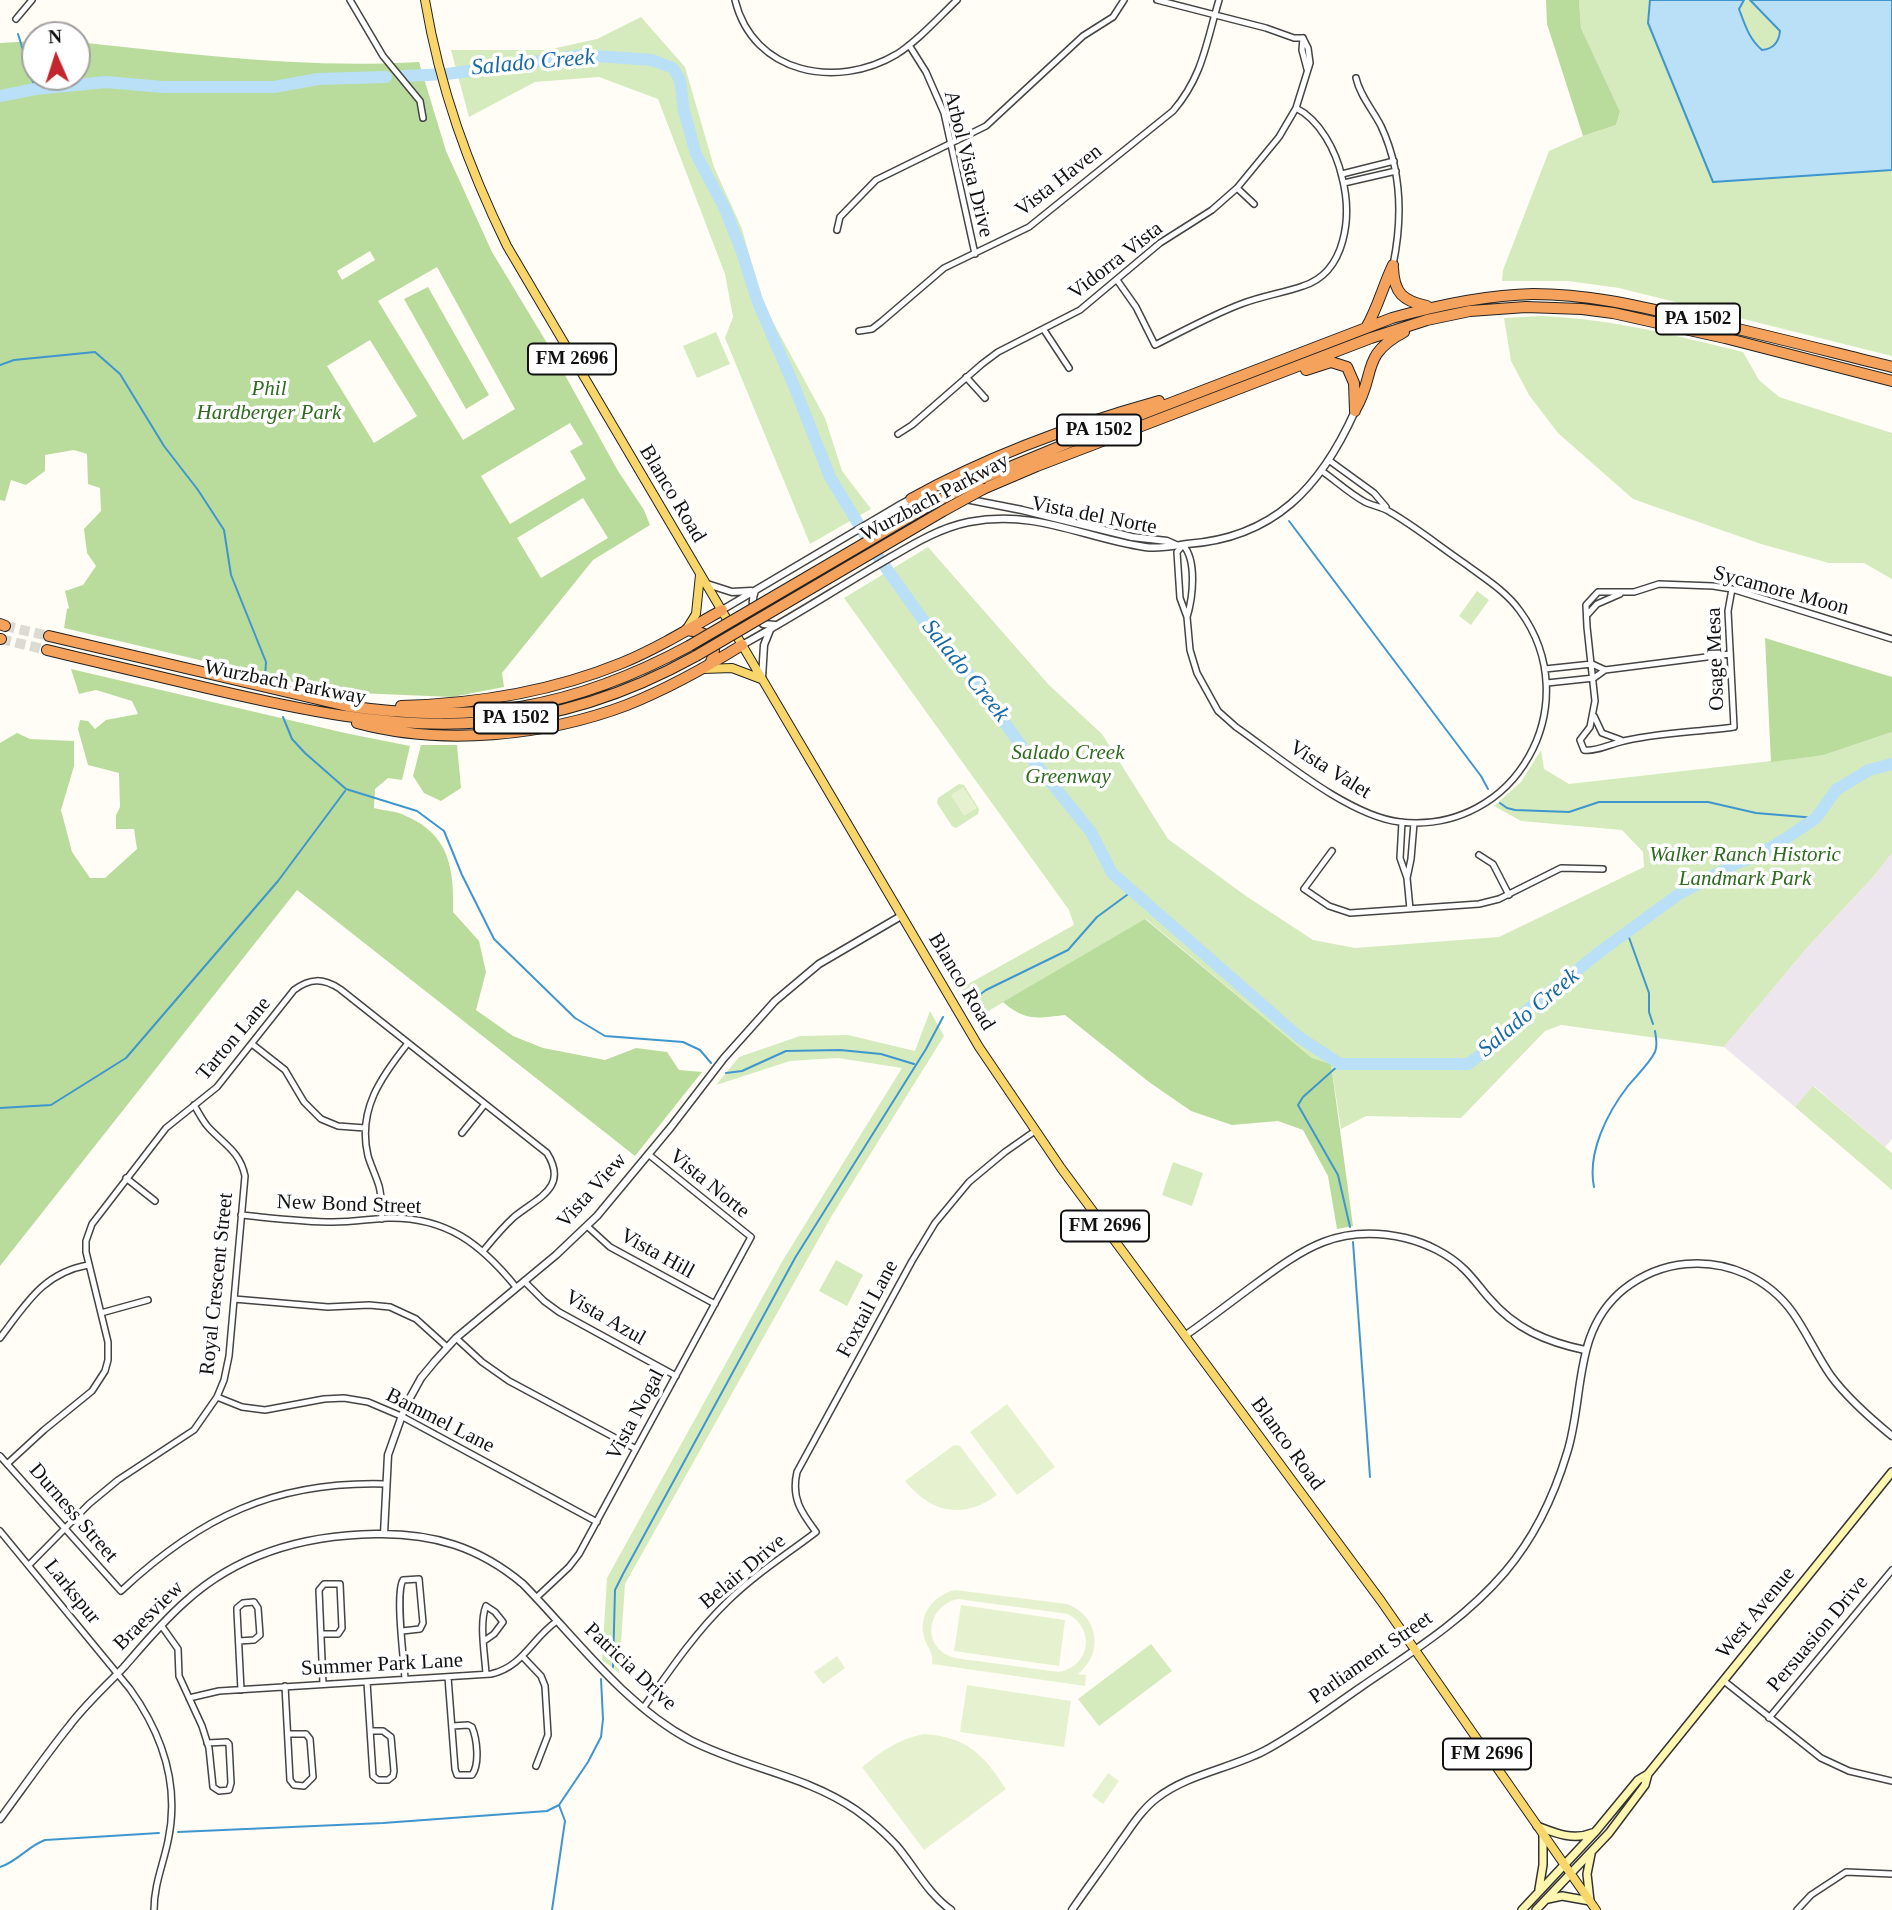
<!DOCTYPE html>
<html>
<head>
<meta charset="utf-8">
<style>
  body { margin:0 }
  #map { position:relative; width:1892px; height:1910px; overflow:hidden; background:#fffdf5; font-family:Georgia,serif }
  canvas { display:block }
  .north { position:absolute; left:21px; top:21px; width:70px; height:70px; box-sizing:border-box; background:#fff; border:2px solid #a0a0a0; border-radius:50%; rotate:357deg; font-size:19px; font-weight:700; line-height:28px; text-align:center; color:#111 }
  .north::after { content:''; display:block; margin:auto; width:24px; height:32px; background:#c4262e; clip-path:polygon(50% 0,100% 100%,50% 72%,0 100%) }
</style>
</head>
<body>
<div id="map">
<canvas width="1892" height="1910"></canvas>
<div class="north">N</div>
</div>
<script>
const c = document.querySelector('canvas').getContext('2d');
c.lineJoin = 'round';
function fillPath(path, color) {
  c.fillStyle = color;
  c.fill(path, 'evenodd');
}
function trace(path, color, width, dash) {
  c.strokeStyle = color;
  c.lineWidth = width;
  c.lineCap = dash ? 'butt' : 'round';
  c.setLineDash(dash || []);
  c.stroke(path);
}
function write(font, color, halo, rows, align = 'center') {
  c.font = font + ' Georgia,serif';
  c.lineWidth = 7;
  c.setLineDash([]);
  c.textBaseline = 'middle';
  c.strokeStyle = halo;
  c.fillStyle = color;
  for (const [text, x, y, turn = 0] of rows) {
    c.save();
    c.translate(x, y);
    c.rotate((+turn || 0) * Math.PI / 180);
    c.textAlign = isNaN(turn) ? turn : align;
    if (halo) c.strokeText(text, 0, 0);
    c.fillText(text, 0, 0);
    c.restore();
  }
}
const industrial = new Path2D(`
  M 1892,853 L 1892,1139 L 1885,1147 L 1814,1086 L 1795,1107 L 1724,1047 L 1805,950 L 1873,877 Z`);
const green = new Path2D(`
  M 1579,0 L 1892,0 L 1892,356 L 1619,288 L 1568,281 L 1502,281 L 1503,270 L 1549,151 L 1583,136 L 1616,125 L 1620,113 L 1581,28 Z
  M 641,17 L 685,67 L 714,167 L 742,229 L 762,302 L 825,418 L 842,471 L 871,509 L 810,544 L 725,338 L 733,317 L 725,274 L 658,99 L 599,77 L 535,82 L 469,117 L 451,50 L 547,50 L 597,39 Z
  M 1541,316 C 1613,319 1673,335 1743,352 L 1759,380 L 1779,397 L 1892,433 L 1892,579 L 1864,563 L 1829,563 L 1761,544 L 1633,499 L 1558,433 L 1529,395 L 1511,361 L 1504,318 Z
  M 716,332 L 730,364 L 697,378 L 683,346 Z
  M 928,547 L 1049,685 L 1102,734 L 1168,839 L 1246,896 L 1313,940 L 1355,948 L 1499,937 L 1644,867 L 1643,852 L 1622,830 L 1521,821 L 1494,806 L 1521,782 L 1541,750 L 1544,769 L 1569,784 L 1824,755 L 1892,732 L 1892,853 L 1873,877 L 1805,950 L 1724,1047 L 1561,1025 L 1545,1031 L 1461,1118 L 1366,1116 L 1341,1129 L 1331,1064 L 1312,1058 L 1146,919 L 978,1017 L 961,988 L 1074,925 L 1069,910 L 844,598 Z
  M 1477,591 L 1489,600 L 1471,625 L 1459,616 Z
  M 959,784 L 964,785 L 979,809 L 978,814 L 956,828 L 952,826 L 937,803 L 938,798 Z
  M 930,1011 L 944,1036 L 831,1217 L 625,1584 L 619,1673 L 602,1660 L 607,1578 L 783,1260 L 902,1068 L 838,1058 L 790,1061 L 716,1085 L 739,1057 L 800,1036 L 848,1035 L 915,1051 Z
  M 1813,1086 L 1892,1153 L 1892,1190 L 1795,1107 Z
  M 1173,1162 L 1203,1173 L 1192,1206 L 1162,1195 Z
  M 836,1260 L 863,1275 L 847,1306 L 819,1291 Z
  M 1151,1644 L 1172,1671 L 1099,1726 L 1078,1699 Z`);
const forest = new Path2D(`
  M 1546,0 L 1579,0 L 1581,28 L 1620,112 L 1616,125 L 1583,136 L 1547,24 Z
  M 35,41 L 35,77 L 77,77 L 77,42 C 190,54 305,69 419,62 L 446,151 L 492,252 L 550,348 L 618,471 L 644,510 L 650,525 L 593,560 L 502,673 L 504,687 L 452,697 L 357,693 L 301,684 L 64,628 L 67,609 L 69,608 L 65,591 L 83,585 L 96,566 L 87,553 L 84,529 L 101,511 L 100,488 L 88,484 L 87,454 L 74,450 L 45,455 L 45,471 L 26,485 L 11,480 L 5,501 L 0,500 L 0,43 ZM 370,251 L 375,260 L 342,280 L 337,271 ZM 437,267 L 515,409 L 463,440 L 378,301 ZM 370,340 L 417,416 L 374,443 L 327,366 ZM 570,423 L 583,444 L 570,451 L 586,479 L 510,524 L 481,476 ZM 583,498 L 608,538 L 541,578 L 517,538 Z
  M 428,287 L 489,395 L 466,409 L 404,299 Z
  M 1765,638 L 1892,677 L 1892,732 L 1824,755 L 1771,762 Z
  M 71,669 L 345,733 L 410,746 L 402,780 L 388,778 L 375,789 L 374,808 C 385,811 397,811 406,816 C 450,835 454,869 453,912 L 479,941 L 486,972 L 476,1010 L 513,1036 L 543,1048 L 605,1060 L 636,1048 L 667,1052 L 679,1070 L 702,1072 L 635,1156 L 297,890 L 0,1266 L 0,743 L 17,733 L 30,739 L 74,741 L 74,766 L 61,810 L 72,852 L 90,878 L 105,878 L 137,849 L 134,829 L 116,829 L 116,815 L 120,807 L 119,773 L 88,765 L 78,729 L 80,720 L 88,721 L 95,729 L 106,720 L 138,714 L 132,701 L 96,690 L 79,694 Z
  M 421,745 L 457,745 L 461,788 L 441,801 L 424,793 L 413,776 Z
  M 1145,919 L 1312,1058 L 1331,1064 L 1353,1226 L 1337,1229 L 1328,1176 L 1303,1130 L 1278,1121 L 1232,1125 L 1191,1111 L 1149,1082 L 1065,1015 C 1037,1018 1026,1022 1003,1002 Z`);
const pitch = new Path2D(`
  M 963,787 L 977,808 L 964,816 L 951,795 Z
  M 1007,1404 L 1055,1467 L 1017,1495 L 970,1432 Z
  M 954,1445 L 960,1446 L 997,1495 C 963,1520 931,1513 905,1481 Z
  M 955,1590 L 1067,1604 C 1099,1616 1104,1653 1078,1674 L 1086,1675 L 1085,1686 L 932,1664 C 934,1652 927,1648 924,1637 C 918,1614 934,1595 955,1590 ZM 958,1599 L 1068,1614 C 1096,1630 1090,1666 1059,1672 C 1034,1669 1009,1665 984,1662 C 973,1660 958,1660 947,1655 C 920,1640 931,1604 958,1599 Z
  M 961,1605 L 1065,1620 L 1059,1666 L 954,1651 Z
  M 837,1656 L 845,1668 L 823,1684 L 814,1672 Z
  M 967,1685 L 1071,1701 L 1064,1747 L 960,1732 Z
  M 924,1734 C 967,1737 983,1754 1006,1789 L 924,1850 L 862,1767 C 882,1751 898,1739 924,1734 Z
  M 1108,1773 L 1119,1781 L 1103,1804 L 1092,1796 Z`);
const water = new Path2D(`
  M 1650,0 L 1744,0 L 1739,9 C 1745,25 1749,39 1762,50 C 1773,49 1779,42 1780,31 L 1750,0 L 1892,0 L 1892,170 L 1713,182 L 1648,23 Z`);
const stream = new Path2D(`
  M 18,34 L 35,89
  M 0,365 L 14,360 L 95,352 L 120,374 L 164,446 L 198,490 L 224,530 L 231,575 L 266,662 L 265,678
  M 1289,521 L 1481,776 L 1488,789
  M 283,717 L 292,739 L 305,753 L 346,789 L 417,811 L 444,831 L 462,875 L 494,939 L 575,1018 L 605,1036 L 683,1042 L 700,1050 L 711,1063
  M 1500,803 L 1507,808 L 1515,810 L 1569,812 L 1599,802 L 1708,802 L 1756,813 L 1816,818
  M 1627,932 L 1649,993 L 1649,1012 L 1653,1024
  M 970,1002 L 986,990 L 1068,950 L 1097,917 L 1131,892
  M 1340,1064 L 1303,1097 L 1298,1105 L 1338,1175 L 1350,1227
  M 726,1073 L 742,1071 L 786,1051 L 840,1050 L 881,1054 L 914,1064
  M 0,1108 L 51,1105 L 126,1058 L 278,881 L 345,791
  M 1594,1187 C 1587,1153 1607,1113 1628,1086 C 1636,1076 1649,1064 1655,1052 C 1658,1045 1656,1038 1655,1031
  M 1353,1242 L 1370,1477
  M 613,1667 L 615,1590 L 623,1574 L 795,1258 L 926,1049 L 943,1017
  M 178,1832 L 383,1823 L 547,1811 L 559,1805 L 588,1762 L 601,1737 L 603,1719 L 601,1679
  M 0,1867 C 17,1862 28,1846 45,1840 L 159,1833
  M 552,1910 L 565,1821 L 559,1805`);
const river = new Path2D(`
  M 404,76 L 447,74 L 583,55 L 652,60 L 673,68 L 680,80 L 684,111 L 696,154 L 725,209 L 742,252 L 757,300 L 794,386 L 830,477 L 879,558 L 931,631 L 958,659 L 1020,744 L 1091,832 L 1112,873 L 1299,1037 L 1340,1064 L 1468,1064 L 1503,1038 L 1526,1011 L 1601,951 L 1679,894 L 1739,862 L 1753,858 L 1785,839 L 1816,818 L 1836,790 L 1869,770 L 1892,764
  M 0,96 L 35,89 L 106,82 L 163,87 L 274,87 L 318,79 L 386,77`);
const motorwayTunnel = new Path2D(`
  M 5,626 L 49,636
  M 1,639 L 47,650`);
const minor = new Path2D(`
  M 350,0 L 383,56 L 420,101 L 423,118
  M 735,0 C 753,74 837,90 897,54 C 919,40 938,18 957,0
  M 1157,0 L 1266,28 L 1294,38 L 1303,38
  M 16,19 L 32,0
  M 1303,38 L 1302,50 L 1307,69
  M 909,45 L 926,72 L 944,113 L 975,254
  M 1356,78 C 1360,96 1373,110 1381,126 C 1402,171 1403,217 1393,265
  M 1342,174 L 1394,161
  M 1344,183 L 1396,171
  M 1237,188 L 1254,204
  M 837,230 L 840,217 L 876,180 L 986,126 L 1083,36 L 1113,17 L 1124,0
  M 1117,280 L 1136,307 L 1155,345 C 1183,331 1212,315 1241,304 C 1262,296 1283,293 1303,286 C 1347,272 1352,215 1342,177 C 1336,151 1320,120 1296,108
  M 1044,330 L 1069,368
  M 859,331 L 872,329 L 881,322 L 944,268 L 1029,227 L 1173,111 C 1203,76 1206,43 1219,0
  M 966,377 L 985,398
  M 898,434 L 912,425 L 982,364 L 998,352 L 1080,310 L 1160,243 L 1212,210 L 1237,188 L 1279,137 L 1296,108 L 1310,63 L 1308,48 L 1303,38
  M 1330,461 L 1374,493 L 1386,507
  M 1732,589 L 1728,611 L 1734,727 C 1699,732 1652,733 1620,742 C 1609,745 1593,752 1584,750 L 1580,740 L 1590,727 L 1595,701 L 1587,627 L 1586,605 L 1598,592 L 1634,592 L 1659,584 L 1713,586 L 1732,589 L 1892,639
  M 1588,614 L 1597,604 L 1620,594
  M 1187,617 C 1193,597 1197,560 1183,545 L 1177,552 L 1180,598 L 1187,617 L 1190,650 L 1197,673 L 1218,711 L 1236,727 C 1279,757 1348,816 1400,822 C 1516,835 1588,704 1520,611 C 1506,591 1484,578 1464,563 C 1439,546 1416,527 1390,512 C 1383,507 1373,506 1365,502 C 1350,494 1336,481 1322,471
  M 1545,669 L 1592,664 L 1605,670 L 1730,654
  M 1547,683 L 1594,678 L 1605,670
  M 1594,716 L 1602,733 L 1621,740
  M 1402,822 L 1400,858 L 1407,878
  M 1332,851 L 1304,889 L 1329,906 L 1350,913 L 1479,904 L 1499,899 L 1561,868 L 1603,869
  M 1479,855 L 1493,864 L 1509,895
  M 1410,909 L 1407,878 L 1411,859 L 1414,823
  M 252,1044 L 285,1070 L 304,1102 L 321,1119 L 338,1126 L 365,1128
  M 462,1133 L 485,1104
  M 126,1178 L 155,1201
  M 241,1215 C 272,1218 303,1222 333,1222 C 352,1222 370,1219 388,1218 C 447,1217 481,1244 516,1287
  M 382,1219 C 381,1208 382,1197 379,1186 C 376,1176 371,1166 368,1156 C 357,1110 381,1077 408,1043
  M 587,1226 L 610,1247 L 715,1304
  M 524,1281 L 544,1301 L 559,1312 L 676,1376
  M 234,1299 L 328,1307 L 369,1305 L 390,1307 L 416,1319 L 447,1347
  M 101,1313 L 148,1300
  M 0,1338 C 26,1304 43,1273 88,1265
  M 456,1338 L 482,1362 L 509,1381 L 636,1449
  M 217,1397 L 242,1407 L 265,1410 L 324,1399 L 344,1398 L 368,1402 L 401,1416 L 597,1522
  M 0,1456 L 121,1591 C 200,1517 275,1481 385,1484
  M 7,1464 L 44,1430 L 92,1391 L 105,1371 L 108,1360 L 108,1342 L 86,1252 L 86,1241 L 92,1224 L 166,1128 L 217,1087 L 294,990 C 310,978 323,978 340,989 L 547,1153 C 569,1188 537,1198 514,1217 C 503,1227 493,1239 484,1250
  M 0,1531 L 130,1689 C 163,1735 180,1785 168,1841 C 163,1865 154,1885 154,1910
  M 29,1565 L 89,1504 L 118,1480 L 194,1430 L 217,1397 L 224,1380 L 229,1356 L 245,1176 C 240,1152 225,1145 209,1128 C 203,1122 199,1113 194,1105
  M 536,1598 L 569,1567 L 579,1554 L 751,1237 L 648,1154
  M 161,1625 L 178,1649 L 179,1676 L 202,1726 L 209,1748 L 213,1787 L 219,1791 L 229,1790 L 231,1783 L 229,1744 L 227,1742 L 207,1743
  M 402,1631 L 420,1629 L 423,1623 L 419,1579 L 403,1580 C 395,1593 404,1660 405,1679
  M 321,1634 L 338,1634 L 342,1628 L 340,1584 L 324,1584 L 319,1590 L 323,1684
  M 239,1641 L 254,1640 L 260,1635 L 258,1608 L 254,1602 L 243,1603 L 237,1608 L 237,1611 L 241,1690
  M 484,1641 L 494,1634 L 503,1622 L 495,1612 L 486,1606 C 479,1622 485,1656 486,1674
  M 523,1657 L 541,1676 L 545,1686 L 548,1735 L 536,1766
  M 448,1677 L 455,1769 L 457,1775 L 472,1775 C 480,1764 477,1739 472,1727 L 468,1725 L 452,1726
  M 1724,1681 L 1821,1758 L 1849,1771 L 1892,1781
  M 367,1682 L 373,1776 L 378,1780 L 388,1780 L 393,1776 L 394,1771 L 391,1737 L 383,1731 L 370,1731
  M 285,1686 L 290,1780 L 294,1785 L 304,1786 L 313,1777 L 310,1739 L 306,1734 L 288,1734
  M 189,1698 L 219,1691 L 491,1674 C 523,1667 532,1638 557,1621
  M 644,1707 C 670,1670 695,1633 727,1602 C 754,1575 786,1555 816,1532 C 801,1512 791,1498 797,1472 L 912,1261 L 935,1223 L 969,1182 L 1005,1152 L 1035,1131
  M 1769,1718 L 1892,1570
  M 1797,1910 L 1811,1895 L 1846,1872 L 1892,1874`);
const tertiary = new Path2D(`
  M 707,584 L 732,592 L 751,591
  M 755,591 C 750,604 753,614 763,624 L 775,625
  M 722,610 L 898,506 L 911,499 L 940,494 L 1022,510 L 1132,537 L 1167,541 L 1176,545
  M 742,645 C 786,621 830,593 874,567 C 904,550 934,529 969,522 C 1036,509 1083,538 1145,547 C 1160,549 1173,546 1187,544 C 1274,538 1321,487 1355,411
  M 762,678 L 764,645 L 770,630
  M 1186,1335 C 1209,1319 1231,1302 1254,1285 C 1304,1248 1339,1223 1405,1238 C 1426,1243 1449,1254 1465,1270 C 1474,1279 1481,1289 1489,1298 C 1515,1329 1547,1342 1585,1350
  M 384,1534 L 388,1455 L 405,1407 L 421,1378 L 435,1361 L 456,1338 L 556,1255 L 597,1216 L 671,1127 L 724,1058 L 775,1001 L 819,964 L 901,916
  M 0,1819 C 23,1788 45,1756 70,1725 C 86,1704 106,1686 124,1667 C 144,1644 163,1621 186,1601 C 239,1553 306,1535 376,1534 C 433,1533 479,1547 523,1584 C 575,1637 623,1704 690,1740 C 744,1768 805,1775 856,1810 C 870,1820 884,1832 896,1845 C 914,1866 928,1894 951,1910
  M 1072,1910 C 1087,1888 1103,1867 1118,1845 C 1130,1829 1141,1810 1157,1798 C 1188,1774 1229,1769 1264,1751 C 1298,1733 1329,1709 1361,1687 C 1412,1652 1465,1619 1505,1572 C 1534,1538 1554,1496 1567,1453 C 1585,1396 1572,1331 1624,1289 C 1642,1275 1664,1266 1686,1264 C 1728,1260 1769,1279 1793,1313 C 1807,1333 1817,1356 1831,1376 C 1848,1399 1870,1418 1892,1436`);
const secondary = new Path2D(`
  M 1537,1826 C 1555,1833 1573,1841 1592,1833
  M 1539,1889 L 1543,1865 L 1543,1835
  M 1548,1899 L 1562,1896 L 1590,1901 L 1587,1874 L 1591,1854
  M 1522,1910 L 1596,1831 L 1638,1780 L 1648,1774 L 1892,1472
  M 1536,1910 L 1609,1833 L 1645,1785 L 1648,1774`);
const primary = new Path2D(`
  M 425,0 C 440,89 468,166 507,246 L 979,1047 L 1061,1168 L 1381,1601 L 1596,1910
  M 686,630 L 696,614 L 700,575
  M 703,669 L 732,668 L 761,679`);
const motorway = new Path2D(`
  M 1393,268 C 1394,293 1403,301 1427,306
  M 1366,328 C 1378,307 1383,286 1393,265
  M 1306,370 L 1331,362 L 1347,367 L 1354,383 L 1355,411
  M 1355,410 C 1377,374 1359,356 1404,332
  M 983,478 L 1085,436 L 1392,318 C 1439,305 1485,295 1533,294 C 1586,294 1635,305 1685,317 C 1755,332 1823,350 1892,367
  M 983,489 L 1037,466 L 1371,338 L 1427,320 L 1470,311 L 1526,307 L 1582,309 L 1613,313 L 1725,338 L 1892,381
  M 911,499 C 988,456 1073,425 1159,401
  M 0,624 L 5,626
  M 686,630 C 708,632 721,640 710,664
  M 49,636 L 347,706 C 476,725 574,708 689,646
  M 0,639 L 1,639
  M 47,650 C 100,663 153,675 207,688 C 297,709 391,730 485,722 C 559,717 631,692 696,656
  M 401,706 C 477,704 551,692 622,663 C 656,649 689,629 722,610
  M 357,723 C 442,746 545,736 627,705 C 667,689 705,668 742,645`);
const motorwayBridge = new Path2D(`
  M 689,646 L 930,505 L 983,478
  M 696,656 L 943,511 L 983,489`);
const shields = [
  [1698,319,84],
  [572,359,88],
  [1099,430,84],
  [516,718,84],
  [1105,1226,88],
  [1487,1754,88]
];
const shieldNames = [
  ["PA 1502",1698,319],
  ["FM 2696",572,359],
  ["PA 1502",1099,430],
  ["PA 1502",516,718],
  ["FM 2696",1105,1226],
  ["FM 2696",1487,1754]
];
const streetNames = [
  ["Arbol Vista Drive",968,164,76],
  ["Vista Haven",1059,181,-38],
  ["Vidorra Vista",1116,261,-38],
  ["Blanco Road",672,494,59],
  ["Wurzbach Parkway",935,498,-28],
  ["Vista del Norte",1094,516,11],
  ["Sycamore Moon",1781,591,15],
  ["Osage Mesa",1716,659,-92],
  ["Wurzbach Parkway",285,683,11],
  ["Vista Valet",1330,770,32],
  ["Blanco Road",961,982,59],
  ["Tarton Lane",234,1039,-50],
  ["Vista Norte",709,1184,39],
  ["Vista View",592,1191,-48],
  ["New Bond Street",349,1205,2],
  ["Vista Hill",657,1254,29],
  ["Royal Crescent Street",217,1284,-84],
  ["Foxtail Lane",868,1309,-62],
  ["Vista Azul",605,1318,30],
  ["Vista Nogal",636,1415,-62],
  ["Bammel Lane",440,1421,27],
  ["Blanco Road",1287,1444,54],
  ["Durness Street",73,1513,49],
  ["Belair Drive",743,1572,-40],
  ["Larkspur",72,1592,51],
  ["West Avenue",1756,1613,-51],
  ["Braesview",149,1616,-45],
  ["Persuasion Drive",1818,1634,-50],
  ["Parliament Street",1371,1658,-35],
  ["Summer Park Lane",382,1665,-3],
  ["Patricia Drive",630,1667,43]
];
const parkNames = [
  ["Phil",269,389],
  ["Hardberger Park",269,413],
  ["Salado Creek",1068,753],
  ["Greenway",1068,777],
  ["Walker Ranch Historic",1745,855],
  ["Landmark Park",1745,879]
];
const waterNames = [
  ["Salado Creek",533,63,-5],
  ["Salado Creek",965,671,51],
  ["Salado Creek",1529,1013,-40]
];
fillPath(industrial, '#eee6ef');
fillPath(green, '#d5ebbd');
fillPath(forest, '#b9dc9c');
fillPath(pitch, '#e6f2cf');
fillPath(water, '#b9e0f7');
trace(water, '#3f96cf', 2);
trace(stream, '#3f96cf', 2);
trace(river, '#b9e0f7', 12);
trace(motorwayTunnel, '#dbdad3', 10, [10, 5]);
trace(minor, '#444', 8);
trace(tertiary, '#444', 9);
trace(secondary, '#333', 10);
trace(primary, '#222', 10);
trace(motorway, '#222', 12);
trace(minor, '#fff', 5);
trace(tertiary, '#fff', 6);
trace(secondary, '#fff6b0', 7);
trace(primary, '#f9d66b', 8);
trace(motorway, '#f5a25d', 10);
trace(motorwayBridge, '#222', 12, []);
trace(motorwayBridge, '#f5a25d', 10);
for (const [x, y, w] of shields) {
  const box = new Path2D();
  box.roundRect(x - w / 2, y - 15.5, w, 31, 5);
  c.fillStyle = '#fff';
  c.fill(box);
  trace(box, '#111', 2);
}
write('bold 19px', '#111', null, shieldNames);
write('21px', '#111', '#fff', streetNames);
write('italic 21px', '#2f6b1f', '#fff', parkNames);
write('italic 23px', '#1768a6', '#fff', waterNames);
</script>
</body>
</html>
